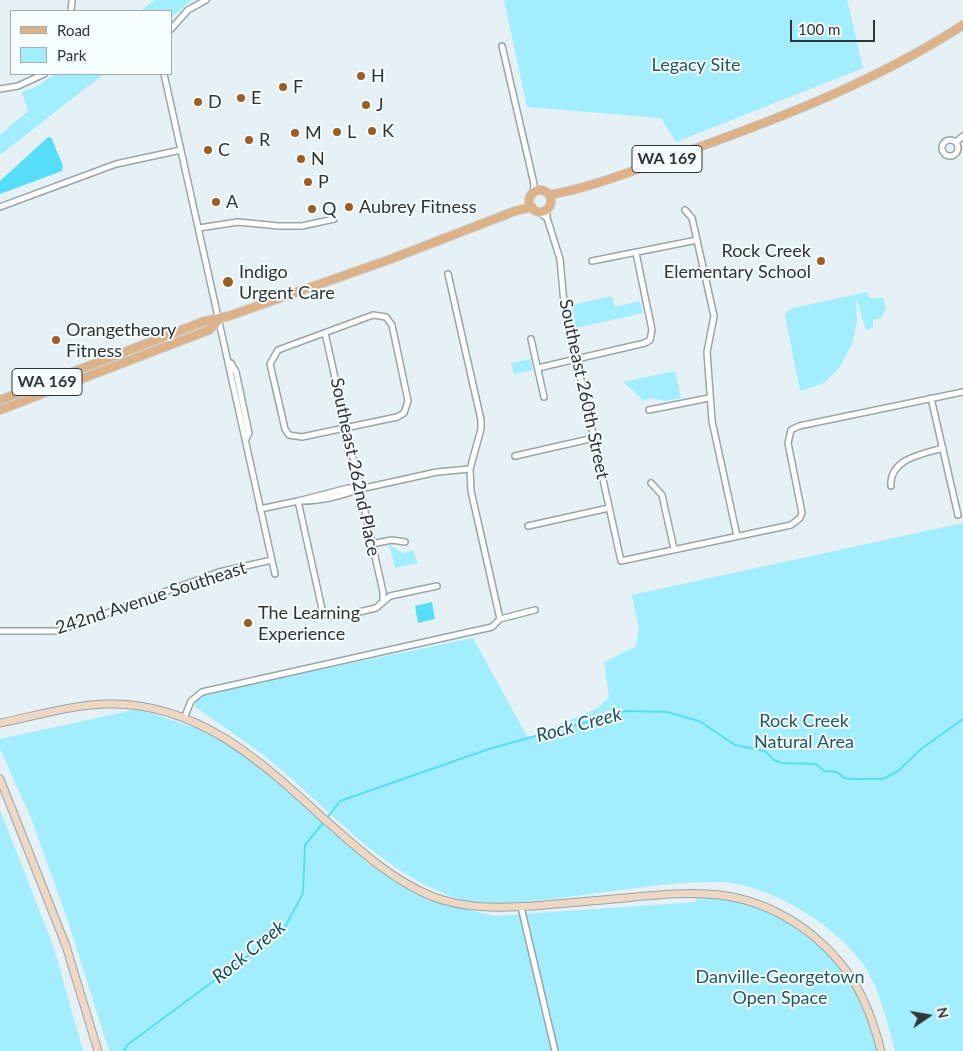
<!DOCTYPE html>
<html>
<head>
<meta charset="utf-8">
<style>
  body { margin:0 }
  #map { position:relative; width:963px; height:1051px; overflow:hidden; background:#e5f1f4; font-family:Lato,sans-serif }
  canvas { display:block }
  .legend { position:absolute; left:10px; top:10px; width:162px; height:65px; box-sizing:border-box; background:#f6fdff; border:1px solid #a6adae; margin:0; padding:6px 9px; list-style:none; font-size:15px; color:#2f3435 }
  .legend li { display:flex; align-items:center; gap:10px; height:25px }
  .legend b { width:25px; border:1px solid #a6adae }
  .north { position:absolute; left:903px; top:991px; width:50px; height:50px; -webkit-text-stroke:4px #f6fdff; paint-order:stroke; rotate:78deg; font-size:14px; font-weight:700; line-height:20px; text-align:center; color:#2f3435 }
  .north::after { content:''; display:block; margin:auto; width:18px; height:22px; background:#2f3435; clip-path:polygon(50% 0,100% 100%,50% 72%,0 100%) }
  .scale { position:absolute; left:790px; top:20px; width:85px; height:22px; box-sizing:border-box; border:2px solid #2f3435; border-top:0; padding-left:6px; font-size:15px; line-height:18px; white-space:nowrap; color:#2f3435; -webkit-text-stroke:4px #f6fdff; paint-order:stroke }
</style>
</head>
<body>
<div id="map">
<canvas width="963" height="1051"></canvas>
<ul class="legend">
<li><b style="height:6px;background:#ddb289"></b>Road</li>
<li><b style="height:14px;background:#a2edfe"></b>Park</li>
</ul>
<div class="north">N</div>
<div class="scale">100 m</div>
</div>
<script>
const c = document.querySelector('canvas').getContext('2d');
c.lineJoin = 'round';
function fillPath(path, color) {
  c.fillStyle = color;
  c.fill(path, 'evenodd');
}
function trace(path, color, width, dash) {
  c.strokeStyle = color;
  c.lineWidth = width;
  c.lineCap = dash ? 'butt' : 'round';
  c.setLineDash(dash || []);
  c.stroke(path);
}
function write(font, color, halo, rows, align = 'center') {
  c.font = font + ' Lato,sans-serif';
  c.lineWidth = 4;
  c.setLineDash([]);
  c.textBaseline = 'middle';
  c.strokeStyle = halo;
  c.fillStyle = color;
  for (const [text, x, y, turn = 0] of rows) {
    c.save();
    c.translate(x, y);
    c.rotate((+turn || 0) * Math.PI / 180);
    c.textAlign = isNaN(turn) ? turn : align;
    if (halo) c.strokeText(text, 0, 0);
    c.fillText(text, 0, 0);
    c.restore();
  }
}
const green = new Path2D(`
  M 154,0 L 192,0 L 171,18 L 171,11 L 141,11 Z
  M 504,0 L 847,0 L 863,68 L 676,142 L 661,118 L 527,107 Z
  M 54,74 L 104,74 L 0,155 L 0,135 L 28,111 L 22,92 L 38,86 Z
  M 867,292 L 869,298 L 883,298 L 886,309 L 881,318 L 873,320 L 873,328 L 866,330 L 856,298 L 857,321 L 853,342 L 839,368 L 824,383 L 800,391 L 785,316 L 787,311 L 793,308 Z
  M 612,296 L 615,307 L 640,301 L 643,313 L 576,328 L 571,305 Z
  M 531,359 L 533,370 L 514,374 L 511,363 Z
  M 675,371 L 681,398 L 665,401 L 651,398 L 644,401 L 623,382 Z
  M 963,523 L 963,1051 L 895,1051 C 888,1024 881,995 867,970 C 841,928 771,884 721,882 C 670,881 618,891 567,897 C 529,901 485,910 448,895 C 383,870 337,818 285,773 C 258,749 225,728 195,707 L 195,701 L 206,693 L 473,638 L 528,738 L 598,708 L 609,697 L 604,662 L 635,647 L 639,630 L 632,595 Z
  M 389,544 L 403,553 L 413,550 L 418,563 L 395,568 Z
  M 138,709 L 205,731 L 262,766 L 369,864 L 428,900 L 494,916 L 696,902 L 695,892 C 762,895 820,916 854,979 C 866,1000 872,1028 880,1051 L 109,1051 L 67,918 L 31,818 L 0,749 L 0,739 Z
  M 0,810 L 54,948 L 83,1051 L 0,1051 Z`);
const water = new Path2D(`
  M 51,137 L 63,166 L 62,171 L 0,194 L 0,181 L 47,138 Z
  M 432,602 L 435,619 L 418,623 L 415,606 Z`);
const stream = new Path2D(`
  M 327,818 L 340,801 L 489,749 L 626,711 L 667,712 L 699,721 L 735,745 L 765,751 L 774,760 L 782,763 L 816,764 L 824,771 L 837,772 L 844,778 L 851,779 L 883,779 L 898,771 L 921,749 L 963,719
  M 124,1051 L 127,1045 L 284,929 L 303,893 L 305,845 L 323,823`);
const street = new Path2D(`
  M 71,11 L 72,0
  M 171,29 L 188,10 L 206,0
  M 502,46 L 534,184 L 533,194
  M 164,74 L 275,574
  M 0,89 L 18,86 L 44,74
  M942 148a8 8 0 1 1 16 0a8 8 0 1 1-16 0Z
  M 956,142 L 963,136
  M 0,207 L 116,164 L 181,150
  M 547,210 L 547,218 L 560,259 L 564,303 L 621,561 L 791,525 L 800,518 L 802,513 L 788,443 L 791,430 L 799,426 L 963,392
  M 685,210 L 692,218 L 714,316 L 707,352 L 712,421 L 737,536
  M 539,212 L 547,218
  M 199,228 L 238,222 L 279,226 L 302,226 L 334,219
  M 592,261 L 697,240
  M 448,274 L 481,420 L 481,429 L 470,469 L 471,491 L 500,619
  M 373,315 L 386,317 L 392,325 L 408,401 L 404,413 L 397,417 L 302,437 L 289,435 L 285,429 L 270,364 L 278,350 Z
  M 325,333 L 383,592 L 383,600
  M 531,339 L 544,397
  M 231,363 L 236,372 L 249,433 L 246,439
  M 538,368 L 645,343 L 650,340 L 652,330 L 636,253
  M 931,398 L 958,515
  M 649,410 L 709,398
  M 515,456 L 594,438
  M 651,483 L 662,495 L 674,549
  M 891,486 C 889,459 922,454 943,448
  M 360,489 L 348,488 L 298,501 C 318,502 341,496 360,489 L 437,472 L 470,469
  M 260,509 L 298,501 L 322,609 L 328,616 L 338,617 L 376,608 L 390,596 L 437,586
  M 528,526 L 609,508
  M 371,544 L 392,540 L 405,542
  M 0,631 L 58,631 L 219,572 L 272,560
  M 185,716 L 191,701 L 202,692 L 492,627 L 500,619 L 535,610
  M 521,907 L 555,1051`);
const secondary = new Path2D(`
  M 0,723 C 35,716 71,705 106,704 C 196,701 261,761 323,818 C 356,847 390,879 431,896 C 464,909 498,908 533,906 C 564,903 594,901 625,898 C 695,891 747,886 807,931 C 850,964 868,1000 881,1051
  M 0,779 L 66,946 L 98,1051`);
const primary = new Path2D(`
  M529 201a11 11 0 1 1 22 0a11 11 0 1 1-22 0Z
  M 549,195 C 594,187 637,169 680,154 C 778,119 875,82 963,25
  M 0,400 L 205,321 L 229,316 L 391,259 L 515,211 L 532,207
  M 0,410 L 209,330 L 219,320`);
const markers = [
  [361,76,5,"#9c5e22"],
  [283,87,5,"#9c5e22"],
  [241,98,5,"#9c5e22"],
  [198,102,5,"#9c5e22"],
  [366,105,5,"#9c5e22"],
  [372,131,5,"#9c5e22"],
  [337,132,5,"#9c5e22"],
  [295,133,5,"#9c5e22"],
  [249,140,5,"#9c5e22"],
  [208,150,5,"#9c5e22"],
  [301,159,5,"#9c5e22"],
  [308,182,5,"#9c5e22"],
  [216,202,5,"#9c5e22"],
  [349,207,5,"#9c5e22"],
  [312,209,5,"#9c5e22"],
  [821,261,5,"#9c5e22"],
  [228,282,6,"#9c5e22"],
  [56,340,5,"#9c5e22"],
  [248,623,5,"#9c5e22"]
];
const shields = [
  [667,159,70],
  [47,382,70]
];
const shieldNames = [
  ["WA 169",667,159],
  ["WA 169",47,382]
];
const parkNames = [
  ["Legacy Site",696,65],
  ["Rock Creek",804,721],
  ["Natural Area",804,742],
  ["Danville-Georgetown",780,977],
  ["Open Space",780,998]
];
const poiNames = [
  ["H",371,76],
  ["F",293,87],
  ["E",251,98],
  ["D",208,102],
  ["J",376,105],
  ["K",382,131],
  ["L",347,132],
  ["M",305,133],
  ["R",259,140],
  ["C",218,150],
  ["N",311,159],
  ["P",318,182],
  ["A",226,202],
  ["Aubrey Fitness",359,207],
  ["Q",322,209],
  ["Rock Creek",811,251,"right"],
  ["Elementary School",811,272,"right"],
  ["Indigo",239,272],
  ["Urgent Care",239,293],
  ["Orangetheory",66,330],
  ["Fitness",66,351],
  ["The Learning",258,613],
  ["Experience",258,634]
];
const streetNames = [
  ["Southeast 260th Street",584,389,78],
  ["Southeast 262nd Place",355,467,78],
  ["242nd Avenue Southeast",151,598,-18]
];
const waterNames = [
  ["Rock Creek",579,725,-15],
  ["Rock Creek",249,952,-39]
];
fillPath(green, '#a2edfe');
fillPath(water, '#56ddf8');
trace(stream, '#56ddf8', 2);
trace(street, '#9aa5a8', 8);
trace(secondary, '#9aa5a8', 9);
trace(primary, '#cdcecf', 10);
trace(street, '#fff', 5);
trace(secondary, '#eed8c4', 7);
trace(primary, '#ddb289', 8);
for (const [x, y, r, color] of markers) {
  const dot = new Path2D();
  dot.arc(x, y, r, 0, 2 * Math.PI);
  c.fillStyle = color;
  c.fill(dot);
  trace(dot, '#f6fdff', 2);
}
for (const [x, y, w] of shields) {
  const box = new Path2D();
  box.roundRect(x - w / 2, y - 13.5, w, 27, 4);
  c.fillStyle = '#f6fdff';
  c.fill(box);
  trace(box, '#2f3435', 1);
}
write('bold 16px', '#2f3435', null, shieldNames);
write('18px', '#215964', '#f6fdff', parkNames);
write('18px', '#2f3435', '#f6fdff', poiNames, 'left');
write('18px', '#2f3435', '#f6fdff', streetNames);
write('italic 19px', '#19525d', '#f6fdff', waterNames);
</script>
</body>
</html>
